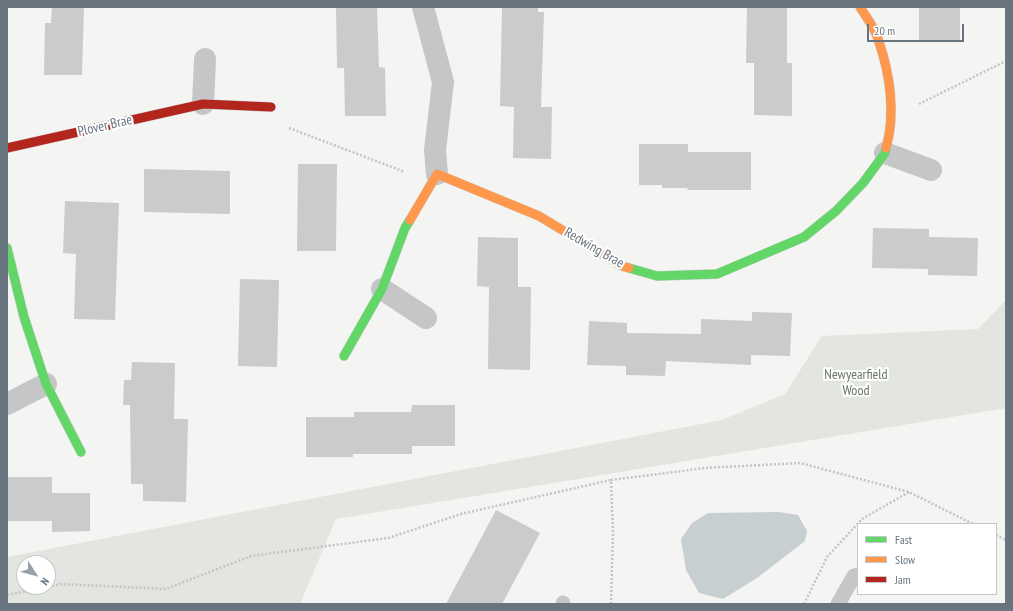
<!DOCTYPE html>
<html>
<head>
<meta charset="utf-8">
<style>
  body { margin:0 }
  #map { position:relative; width:1013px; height:611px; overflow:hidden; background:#f4f4f3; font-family:"PT Sans Narrow",sans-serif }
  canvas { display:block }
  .frame { position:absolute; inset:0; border:8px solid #68757f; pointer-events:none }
  .legend { position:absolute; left:857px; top:523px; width:140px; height:72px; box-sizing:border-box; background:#fff; border:1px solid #c3c8cc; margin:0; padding:5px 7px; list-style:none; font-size:12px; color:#68757f }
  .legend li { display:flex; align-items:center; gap:8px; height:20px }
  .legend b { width:20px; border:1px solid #c3c8cc }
  .north { position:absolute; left:16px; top:555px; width:40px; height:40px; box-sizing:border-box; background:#fff; border:1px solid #c3c8cc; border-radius:50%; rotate:126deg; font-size:11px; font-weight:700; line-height:16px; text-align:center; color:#68757f }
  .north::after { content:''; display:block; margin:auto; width:14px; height:18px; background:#99a1a8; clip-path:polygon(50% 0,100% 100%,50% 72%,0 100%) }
  .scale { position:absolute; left:867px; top:24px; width:97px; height:18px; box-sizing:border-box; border:2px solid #68757f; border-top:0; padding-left:5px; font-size:12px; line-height:14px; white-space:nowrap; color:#68757f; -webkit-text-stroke:3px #fff; paint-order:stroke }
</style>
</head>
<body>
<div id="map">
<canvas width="1013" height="611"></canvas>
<div class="frame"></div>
<ul class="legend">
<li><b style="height:5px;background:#63d668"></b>Fast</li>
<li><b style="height:5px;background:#ff974d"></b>Slow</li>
<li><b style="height:5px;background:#b3261e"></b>Jam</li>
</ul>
<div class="north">N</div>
<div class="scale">20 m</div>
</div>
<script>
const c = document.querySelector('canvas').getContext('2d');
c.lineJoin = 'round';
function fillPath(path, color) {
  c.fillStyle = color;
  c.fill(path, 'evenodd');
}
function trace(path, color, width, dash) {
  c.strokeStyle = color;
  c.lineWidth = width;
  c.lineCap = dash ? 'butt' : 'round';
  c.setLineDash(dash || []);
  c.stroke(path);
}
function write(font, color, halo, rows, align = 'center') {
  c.font = font + ' "PT Sans Narrow",sans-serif';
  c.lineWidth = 4;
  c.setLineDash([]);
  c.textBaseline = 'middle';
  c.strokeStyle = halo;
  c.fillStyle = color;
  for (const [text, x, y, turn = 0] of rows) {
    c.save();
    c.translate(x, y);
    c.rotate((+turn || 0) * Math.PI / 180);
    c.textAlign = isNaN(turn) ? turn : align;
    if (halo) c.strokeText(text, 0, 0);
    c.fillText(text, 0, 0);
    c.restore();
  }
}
const green = new Path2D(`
  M 1006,300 L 1006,408 L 336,519 L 300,604 L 7,604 L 7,557 L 722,420 L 785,394 L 822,336 L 978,329 ZM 24,563 L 48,563 L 48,587 L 24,587 Z`);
const water = new Path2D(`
  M 779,512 L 798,515 L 807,531 L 805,541 L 757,578 L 723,599 L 699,593 L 686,570 L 681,539 L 692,523 L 708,513 Z`);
const building = new Path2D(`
  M 52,7 L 84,7 L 82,75 L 44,75 L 45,23 L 51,23 Z
  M 336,7 L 377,7 L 379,67 L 385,68 L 386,116 L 345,116 L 344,68 L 337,68 Z
  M 502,7 L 538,7 L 538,12 L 544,12 L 541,107 L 552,107 L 551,159 L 513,158 L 514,107 L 500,106 Z
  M 747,7 L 787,7 L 787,63 L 792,63 L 792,116 L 754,115 L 754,63 L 746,63 Z
  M 919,7 L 960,7 L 960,41 L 919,41 Z
  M 639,144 L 688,144 L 688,152 L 751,152 L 751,190 L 687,190 L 688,188 L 662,188 L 662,185 L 639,185 Z
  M 298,164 L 337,164 L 336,251 L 297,251 Z
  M 144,169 L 230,171 L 230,214 L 144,212 Z
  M 65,201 L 119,203 L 115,320 L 74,319 L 76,254 L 63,253 Z
  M 873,228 L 929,229 L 929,237 L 978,238 L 977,276 L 928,275 L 928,269 L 872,268 Z
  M 478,237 L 518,238 L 518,287 L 531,287 L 530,370 L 488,369 L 489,287 L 477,286 Z
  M 240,279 L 279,280 L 277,367 L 238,366 Z
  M 752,312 L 792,313 L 790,356 L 751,355 L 751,365 L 666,361 L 665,376 L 626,375 L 626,366 L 587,365 L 589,321 L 627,323 L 627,333 L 701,334 L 701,319 L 752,321 Z
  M 132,362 L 175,363 L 174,419 L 188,419 L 186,502 L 143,501 L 143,484 L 131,484 L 130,405 L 123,405 L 124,380 L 131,380 Z
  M 412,405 L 455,405 L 455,446 L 412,446 L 412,454 L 353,454 L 353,457 L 306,457 L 306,417 L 354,417 L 354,412 L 411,412 Z
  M 7,477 L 52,477 L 52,493 L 90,493 L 90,531 L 52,532 L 52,521 L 7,521 Z
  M 496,510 L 540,533 L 502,604 L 446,604 Z`);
const path = new Path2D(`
  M 919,104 L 1006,61
  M 289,128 L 405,172
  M 996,535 L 1006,540
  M 48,587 L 61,584 L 166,589 L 251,556 L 388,538 L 461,514 L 611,480
  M 7,595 L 47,587
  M 611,604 L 613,532 L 611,480 L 705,468 L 800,463 L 909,492 L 973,524
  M 804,604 L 827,557 L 862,519 L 909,492`);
const lane = new Path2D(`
  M 563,604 L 563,603
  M 838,604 L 854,576 L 858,575`);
const street = new Path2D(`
  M 423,7 L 443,82 L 435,150 L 437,174
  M 203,104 L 205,59
  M 885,153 L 931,170
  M 382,289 L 426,318
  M 7,404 L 46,384`);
const fast = new Path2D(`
  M 7,248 L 24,317 L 46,384 L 81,452
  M 629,268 L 657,276 L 717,274 L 804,237 L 836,211 L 863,183 L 885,153 L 886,148
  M 344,356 L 382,289 L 405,228 L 410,220`);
const slow = new Path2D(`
  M 860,7 C 866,17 875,28 878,39 C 890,73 896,114 886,148
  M 410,220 L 437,174 L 539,216 L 622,266 L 629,268`);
const jam = new Path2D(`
  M 7,148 L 203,104 L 271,107`);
const streetNames = [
  ["Plover Brae",105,126,-13],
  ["Redwing Brae",594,248,30]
];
const parkNames = [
  ["Newyearfield",856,375],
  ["Wood",856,391]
];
fillPath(green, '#e3e5e1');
fillPath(water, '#c8cfd1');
fillPath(building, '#cacbcb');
trace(fast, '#d0d1d1', 10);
trace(slow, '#d0d1d1', 10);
trace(jam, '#d0d1d1', 10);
trace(path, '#c4c4c5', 2.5, [2, 2]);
trace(lane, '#c5c6c8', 15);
trace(street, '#c5c6c8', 22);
trace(fast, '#63d668', 9);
trace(slow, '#ff974d', 9);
trace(jam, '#b3261e', 9);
write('14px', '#68757f', '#fff', streetNames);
write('14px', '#6a7766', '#fff', parkNames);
</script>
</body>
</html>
